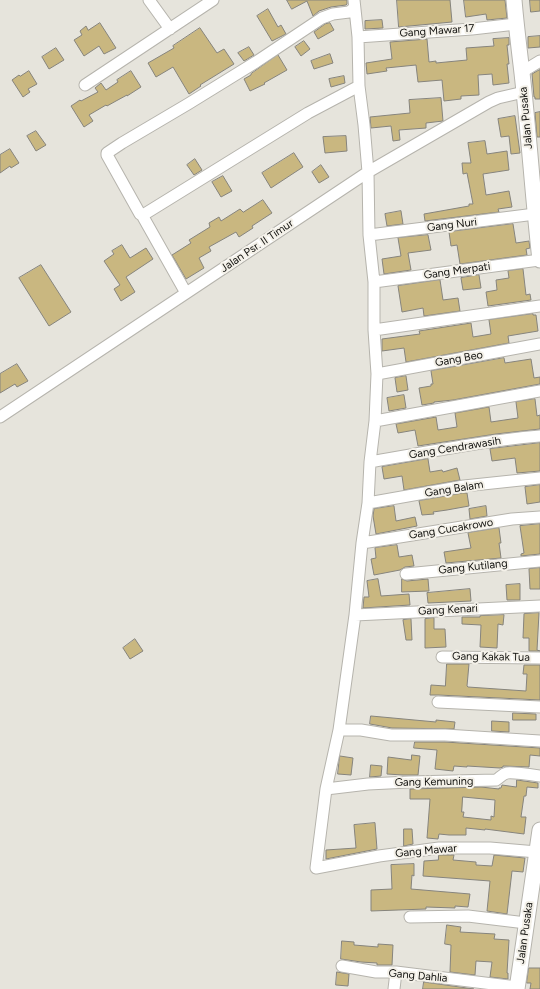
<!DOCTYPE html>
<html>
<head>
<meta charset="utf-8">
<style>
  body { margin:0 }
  canvas { display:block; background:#e6e4dc }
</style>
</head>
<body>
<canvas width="540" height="989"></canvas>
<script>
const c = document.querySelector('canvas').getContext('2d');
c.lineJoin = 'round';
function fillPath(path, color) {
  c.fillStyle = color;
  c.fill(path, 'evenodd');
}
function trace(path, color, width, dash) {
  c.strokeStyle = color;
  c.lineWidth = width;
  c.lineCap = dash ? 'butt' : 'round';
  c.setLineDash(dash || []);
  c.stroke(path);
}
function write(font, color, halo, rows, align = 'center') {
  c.font = font + ' Figtree,sans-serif';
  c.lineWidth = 4;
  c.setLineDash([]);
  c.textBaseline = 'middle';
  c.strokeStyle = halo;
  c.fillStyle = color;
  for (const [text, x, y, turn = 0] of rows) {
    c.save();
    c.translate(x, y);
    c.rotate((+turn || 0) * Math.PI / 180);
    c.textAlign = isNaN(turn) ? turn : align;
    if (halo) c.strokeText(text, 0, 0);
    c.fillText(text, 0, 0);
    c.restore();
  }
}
const building = new Path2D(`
  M 287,0 L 347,0 L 347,4 L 346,5 L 331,7 L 319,11 L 313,16 L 307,1 L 292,9 Z
  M 397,0 L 450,0 L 452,22 L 399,27 Z
  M 464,0 L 505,0 L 507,18 L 487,20 L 486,14 L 466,17 Z
  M 530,0 L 540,0 L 540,11 L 531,12 Z
  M 268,9 L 278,27 L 281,25 L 286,34 L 272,41 L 257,16 Z
  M 382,20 L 383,28 L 365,29 L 365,21 Z
  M 100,23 L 116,48 L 104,54 L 99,46 L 84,56 L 74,40 L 82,35 L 80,31 L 86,26 L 88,30 Z
  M 330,23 L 334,30 L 318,39 L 314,32 L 325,24 Z
  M 200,28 L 217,53 L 224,49 L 234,64 L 200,85 L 201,86 L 189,94 L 173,67 L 156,77 L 148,63 L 174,48 L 173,46 Z
  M 540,36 L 540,47 L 528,48 L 528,37 Z
  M 509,38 L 509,45 L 507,45 L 509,64 L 507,64 L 509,83 L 493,85 L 492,74 L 478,75 L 479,95 L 461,96 L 461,99 L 444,101 L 442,80 L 418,82 L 416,65 L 386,68 L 387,71 L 367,74 L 366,63 L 392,59 L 390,42 L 427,39 L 429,62 L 436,61 L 436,63 L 467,60 L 466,48 L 494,46 L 493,39 Z
  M 304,41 L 310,49 L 301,56 L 295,47 Z
  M 249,47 L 254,55 L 244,61 L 238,53 Z
  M 56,48 L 64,60 L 49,69 L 42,57 Z
  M 330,54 L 333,63 L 314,69 L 311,61 Z
  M 278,55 L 287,70 L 264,83 L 265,84 L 250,91 L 244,79 L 251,75 L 251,74 Z
  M 540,70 L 540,99 L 535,99 L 535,97 L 534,97 L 532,74 L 537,71 Z
  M 29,71 L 37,84 L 28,89 L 30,92 L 23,97 L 12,80 L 19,75 L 20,76 Z
  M 131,71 L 141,87 L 127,96 L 127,95 L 116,101 L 107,106 L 106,105 L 89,115 L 93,121 L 84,127 L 71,106 L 80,100 L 81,101 L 98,92 L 95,88 L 101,83 L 106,90 L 118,82 L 117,80 Z
  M 344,76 L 345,83 L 331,87 L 329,79 Z
  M 441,98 L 443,121 L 426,123 L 426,128 L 399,130 L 400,140 L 393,141 L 391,126 L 371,128 L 370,117 L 410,113 L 409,100 Z
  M 540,112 L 540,137 L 537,137 L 535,113 Z
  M 515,116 L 520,153 L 511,154 L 509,136 L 501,137 L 498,119 Z
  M 36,131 L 46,145 L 36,151 L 27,136 Z
  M 346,136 L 347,151 L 325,153 L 323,137 Z
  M 485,141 L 487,154 L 507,151 L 509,170 L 483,174 L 486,195 L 509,191 L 512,207 L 498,209 L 499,212 L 425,221 L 424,214 L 469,206 L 469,204 L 473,204 L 467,173 L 463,174 L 462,163 L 471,163 L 468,143 Z
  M 10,149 L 19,163 L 11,168 L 10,166 L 0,173 L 0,155 Z
  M 294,153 L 303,167 L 271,188 L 262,173 Z
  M 195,159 L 202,170 L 194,175 L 187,165 Z
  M 321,165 L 329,177 L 319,183 L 312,172 Z
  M 223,176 L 232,191 L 221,197 L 212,182 Z
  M 263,200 L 272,213 L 252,226 L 253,228 L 239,237 L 236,232 L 209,247 L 211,251 L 199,258 L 204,268 L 186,279 L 172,255 L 191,243 L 189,240 L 210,227 L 209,223 L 219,217 L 221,221 L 240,209 L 243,212 Z
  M 401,211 L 403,224 L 387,226 L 385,214 Z
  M 513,224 L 516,243 L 529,241 L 530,248 L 526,249 L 527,255 L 460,264 L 457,245 L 451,246 L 449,232 Z
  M 428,235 L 431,250 L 408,253 L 411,270 L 384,274 L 382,259 L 401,256 L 398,238 Z
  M 122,245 L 130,258 L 146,248 L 153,259 L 126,277 L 135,292 L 121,301 L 114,289 L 120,285 L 104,261 L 114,254 L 112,251 Z
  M 41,265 L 71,312 L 49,326 L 19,278 Z
  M 523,269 L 526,295 L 530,294 L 531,300 L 488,306 L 486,292 L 497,290 L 496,280 L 509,278 L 508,271 Z
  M 479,275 L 481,288 L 463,290 L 461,278 Z
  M 440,280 L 443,300 L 458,298 L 460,311 L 424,316 L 423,308 L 402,312 L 398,286 Z
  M 533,314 L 533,315 L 536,315 L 538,331 L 508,336 L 509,343 L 406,362 L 404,348 L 382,351 L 382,339 L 420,334 L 419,331 L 471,323 L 473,337 L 491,334 L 489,320 Z
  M 504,358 L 505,363 L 531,359 L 534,378 L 540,377 L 540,384 L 453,400 L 434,402 L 434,403 L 422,405 L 419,388 L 431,386 L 431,384 L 433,384 L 431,371 Z
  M 17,364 L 28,381 L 17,387 L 15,384 L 0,393 L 0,374 Z
  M 406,376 L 408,390 L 397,392 L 395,378 Z
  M 404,395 L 406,408 L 389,411 L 387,398 Z
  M 535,399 L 537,416 L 540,415 L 540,429 L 496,434 L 418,446 L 415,430 L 398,433 L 396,424 L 436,417 L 438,430 L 457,427 L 455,413 L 489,407 L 491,422 L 518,418 L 516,402 Z
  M 540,443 L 540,471 L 517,473 L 515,458 L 492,461 L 490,449 Z
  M 428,459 L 430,472 L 442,470 L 443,472 L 457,468 L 460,480 L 404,490 L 402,476 L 384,479 L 382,467 Z
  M 540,485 L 540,502 L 527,504 L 525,487 Z
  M 463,493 L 467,493 L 469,506 L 447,510 L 433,512 L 434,514 L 422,515 L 419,501 Z
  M 394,506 L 396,521 L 415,517 L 417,526 L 376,534 L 373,516 L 374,509 Z
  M 486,506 L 487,516 L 470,519 L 469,509 Z
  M 540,524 L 540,554 L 521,556 L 521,554 L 524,553 L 520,526 Z
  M 499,528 L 501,543 L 499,543 L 501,558 L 446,563 L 444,552 L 471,548 L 468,533 Z
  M 397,545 L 399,557 L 412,555 L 414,566 L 405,567 L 400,570 L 374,575 L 371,559 L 376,558 L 375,548 Z
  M 540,568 L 540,589 L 530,589 L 529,569 Z
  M 378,579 L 381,596 L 409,594 L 410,605 L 363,608 L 364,597 L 369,597 L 367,581 Z
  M 402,579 L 407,581 L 428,579 L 429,591 L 402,592 Z
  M 520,584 L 520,600 L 507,600 L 506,585 Z
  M 470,589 L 471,601 L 428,603 L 427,593 Z
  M 539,613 L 537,650 L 540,651 L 529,651 L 529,638 L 523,638 L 524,614 Z
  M 504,615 L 503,625 L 498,624 L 497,648 L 480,647 L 481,625 L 462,624 L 462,617 L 480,617 L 480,616 Z
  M 434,618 L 434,629 L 445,629 L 446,647 L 425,648 L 425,619 Z
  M 411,619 L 412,640 L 406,640 L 403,620 Z
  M 135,639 L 143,651 L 130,659 L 123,648 Z
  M 447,664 L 469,664 L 467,686 L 468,687 L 526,691 L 527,674 L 523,674 L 524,665 L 540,665 L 540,700 L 438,695 L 430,695 L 431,685 L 445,686 Z
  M 513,713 L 536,714 L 536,720 L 513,720 Z
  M 371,716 L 436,722 L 436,720 L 455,722 L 454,729 L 392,728 L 370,724 Z
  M 492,721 L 509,722 L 509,732 L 492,731 Z
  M 415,742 L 445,742 L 540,748 L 540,756 L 530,755 L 529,767 L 503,766 L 503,767 L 500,768 L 467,766 L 467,767 L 454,766 L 453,771 L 435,769 L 437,750 L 414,748 Z
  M 412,755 L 420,756 L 418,775 L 403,775 L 387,774 L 388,757 L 411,760 Z
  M 340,756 L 353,758 L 351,775 L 338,774 Z
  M 371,765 L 382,766 L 381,776 L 370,777 Z
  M 517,780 L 538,783 L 538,788 L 527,787 L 526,796 L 524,796 L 521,817 L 526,817 L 524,834 L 485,829 L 485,830 L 466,828 L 466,835 L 449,835 L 439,834 L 438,839 L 427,838 L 430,799 L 410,799 L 410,789 L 481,787 L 499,789 L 499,788 L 501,788 L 502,785 L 516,787 ZM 463,797 L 495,800 L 494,817 L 491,816 L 491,820 L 463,817 L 464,812 L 462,812 Z
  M 375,823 L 377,849 L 326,859 L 326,850 L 356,848 L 354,825 Z
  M 404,829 L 412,829 L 413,844 L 404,846 Z
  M 439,855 L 454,855 L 453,860 L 476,862 L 476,865 L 492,866 L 494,855 L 525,858 L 523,872 L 512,871 L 507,914 L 487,911 L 490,881 L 423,876 L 424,861 L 438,860 Z
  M 414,864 L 414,876 L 412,875 L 411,889 L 470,894 L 468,907 L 455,906 L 455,908 L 426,907 L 426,909 L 371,911 L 371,890 L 392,889 L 391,865 Z
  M 447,925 L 461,927 L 460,932 L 495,934 L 494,939 L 509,940 L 507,973 L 508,973 L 508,979 L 490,977 L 492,962 L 476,961 L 475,975 L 450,972 L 451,945 L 445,944 Z
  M 342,941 L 354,942 L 354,945 L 378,947 L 378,944 L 393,945 L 392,965 L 377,965 L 377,963 L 361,962 L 341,959 Z
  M 529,968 L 540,968 L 540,989 L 530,989 L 531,983 L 527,983 Z
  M 337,972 L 349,974 L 348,986 L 336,985 Z
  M 424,982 L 474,989 L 423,989 Z`);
const minor = new Path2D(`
  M 149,0 L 170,29
  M 354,0 L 358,37 L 359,86 L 364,125 L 368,172 L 369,235 L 374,282 L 374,330 L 377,374 L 375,421 L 370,462 L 368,503 L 362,543 L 355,615 L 339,730 L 326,789 L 316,868 L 379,856 L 439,848 L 490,848 L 537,852
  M 358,37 L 472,29 L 516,24
  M 522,72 L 540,61
  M 85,85 L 213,0
  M 142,215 L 143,215 L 308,113 L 359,86
  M 369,235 L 535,214
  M 374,282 L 540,260
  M 186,293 L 142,215 L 140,214 L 107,155 L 107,153 L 122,143 L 188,104 L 256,62 L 322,18 L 333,14 L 349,12 L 354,8
  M 374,330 L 540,306
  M 377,374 L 540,344
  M 0,417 L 368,172 L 489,102 L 498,98 L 524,92
  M 375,421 L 540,391
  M 370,462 C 427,452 483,441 540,436
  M 368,503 L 464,486 L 540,478
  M 362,543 L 512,519 L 540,517
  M 406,574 L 540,561
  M 355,615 L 540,606
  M 442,657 L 540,658
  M 438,702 L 540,707
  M 339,730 L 361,730 L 391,735 L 445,735 L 540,741
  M 326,789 L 368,784 L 409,782 L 496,780 C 500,778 502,774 507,773 C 512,772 533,775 540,776
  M 410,917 L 468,916 L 526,923
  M 342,966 L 376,972 L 396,972 L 517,987
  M 394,989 L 396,972`);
const secondary = new Path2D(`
  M 514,0 C 516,24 519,48 522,73 C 529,135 533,198 540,260
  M 517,989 L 540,830`);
const streetNames = [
  ["Gang Mawar 17",437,31,-4],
  ["Jalan Pusaka",526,118,-95],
  ["Gang Nuri",452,225,-7],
  ["Jalan Psr. II Timur",257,246,-34],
  ["Gang Merpati",457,271,-8],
  ["Gang Beo",459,359,-10],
  ["Gang Cendrawasih",455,448,-9],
  ["Gang Balam",454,489,-9],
  ["Gang Cucakrowo",451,529,-9],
  ["Gang Kutilang",473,567,-6],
  ["Gang Kenari",448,610,-3],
  ["Gang Kakak Tua",491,657,1],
  ["Gang Kemuning",434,782,-1],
  ["Gang Mawar",426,851,-5],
  ["Jalan Pusaka",525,933,-82],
  ["Gang Dahlia",418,976,5]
];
fillPath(building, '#c9b780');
trace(building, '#86847d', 1);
trace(minor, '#b6b4ad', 13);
trace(secondary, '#b6b4ad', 17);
trace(minor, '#fff', 11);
trace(secondary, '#fff', 15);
write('11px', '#10100d', '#f4f1e9', streetNames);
</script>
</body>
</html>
